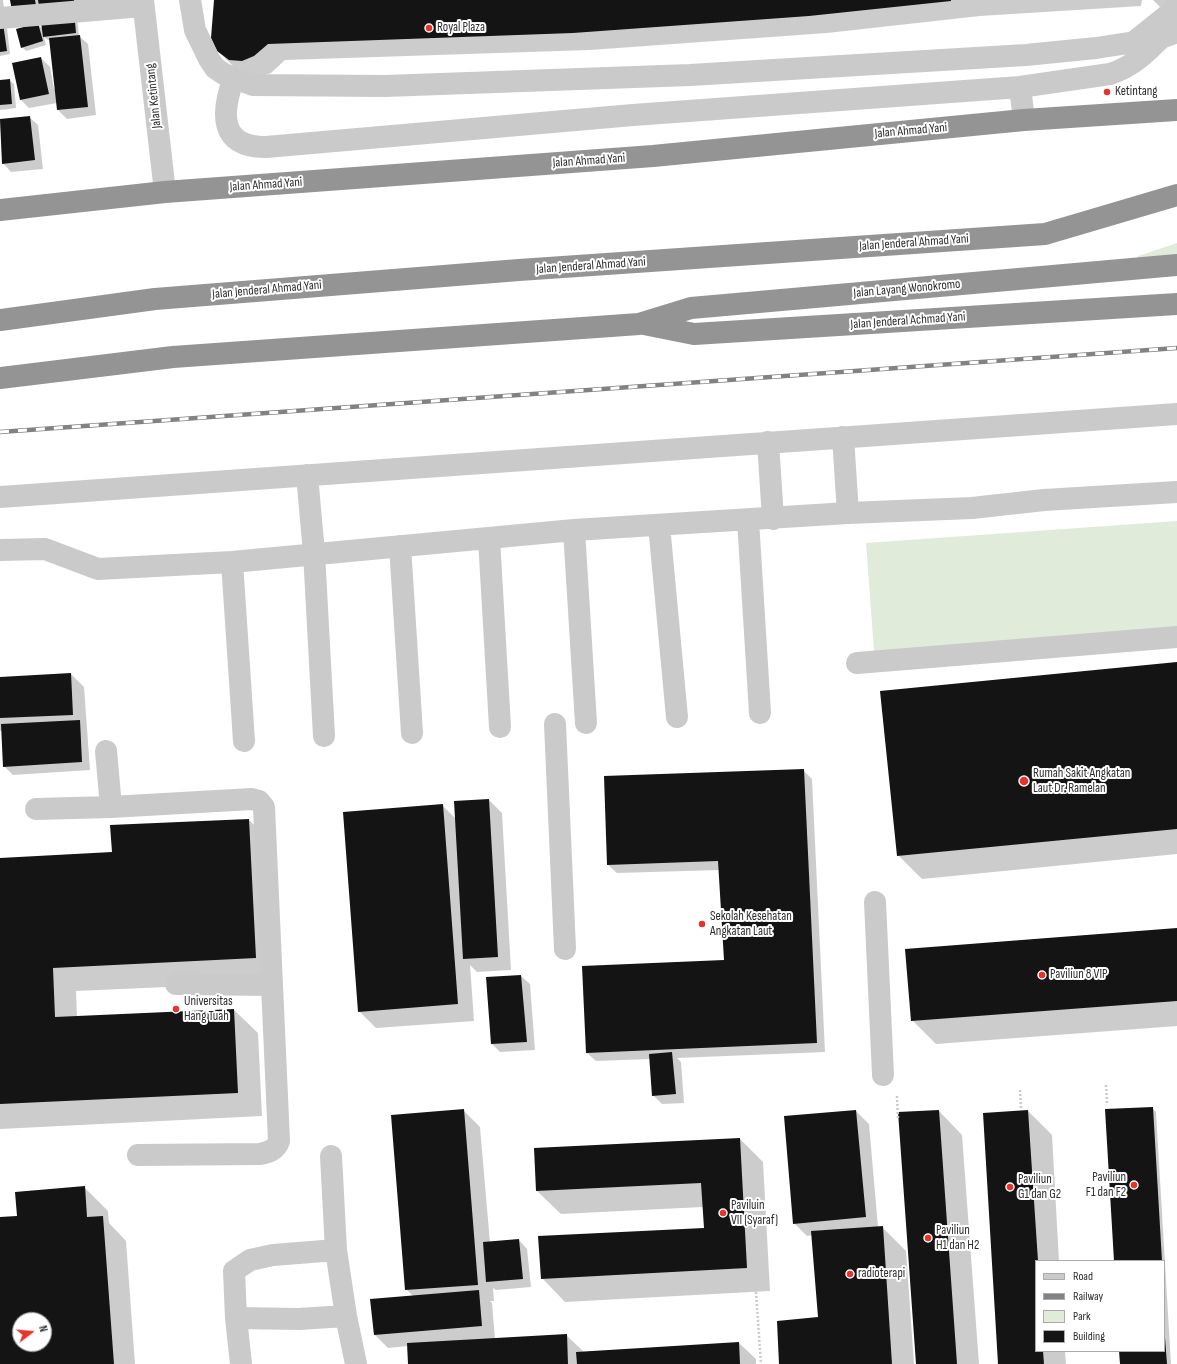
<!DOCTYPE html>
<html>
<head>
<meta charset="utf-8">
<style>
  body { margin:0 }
  #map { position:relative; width:1177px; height:1364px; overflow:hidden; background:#fff; font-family:"Sofia Sans Condensed",sans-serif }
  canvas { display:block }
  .legend { position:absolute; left:1035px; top:1260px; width:130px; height:92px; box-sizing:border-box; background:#fff; border:1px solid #ababab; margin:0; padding:5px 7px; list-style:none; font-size:12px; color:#2d2d2d }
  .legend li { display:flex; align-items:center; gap:8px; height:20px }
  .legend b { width:20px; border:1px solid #ababab }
  .north { position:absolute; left:12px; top:1312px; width:40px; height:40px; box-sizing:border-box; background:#fff; border:1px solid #ababab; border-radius:50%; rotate:74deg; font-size:11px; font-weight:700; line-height:16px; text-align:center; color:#2d2d2d }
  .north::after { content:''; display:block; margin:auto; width:14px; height:18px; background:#e7332c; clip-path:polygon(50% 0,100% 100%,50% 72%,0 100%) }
</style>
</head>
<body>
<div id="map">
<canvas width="1177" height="1364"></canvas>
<ul class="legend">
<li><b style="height:5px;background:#cacaca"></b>Road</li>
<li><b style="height:5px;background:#828282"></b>Railway</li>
<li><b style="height:11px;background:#e1ebda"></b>Park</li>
<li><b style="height:11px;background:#141414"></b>Building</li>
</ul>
<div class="north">N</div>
</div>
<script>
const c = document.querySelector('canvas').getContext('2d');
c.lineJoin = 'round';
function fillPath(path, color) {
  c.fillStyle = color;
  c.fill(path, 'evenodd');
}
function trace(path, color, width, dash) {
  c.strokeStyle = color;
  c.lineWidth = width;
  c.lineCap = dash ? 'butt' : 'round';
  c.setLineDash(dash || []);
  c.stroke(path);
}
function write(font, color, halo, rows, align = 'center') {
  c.font = font + ' "Sofia Sans Condensed",sans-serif';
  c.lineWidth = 4;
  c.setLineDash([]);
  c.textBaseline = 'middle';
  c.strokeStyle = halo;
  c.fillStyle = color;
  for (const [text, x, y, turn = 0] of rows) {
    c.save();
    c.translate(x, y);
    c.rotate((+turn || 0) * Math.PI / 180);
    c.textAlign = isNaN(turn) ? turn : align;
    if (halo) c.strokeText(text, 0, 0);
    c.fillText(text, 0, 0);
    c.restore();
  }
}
const green = new Path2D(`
  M 1177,243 L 1177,259 L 1136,260 L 1138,256 Z
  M 1177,521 L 1177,629 L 874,651 L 866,543 Z`);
const shadow = new Path2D(`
  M 0,0 L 3,0 L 5,17 L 0,17 Z
  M 11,0 L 81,0 L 83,17 L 77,18 L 79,36 L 88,44 L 96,115 L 67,119 L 58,110 L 57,103 L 29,108 L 21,100 L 41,58 L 50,67 L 54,89 L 56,88 L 50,40 L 48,40 L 44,37 L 46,45 L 26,51 L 22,47 L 38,24 L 43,30 L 41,15 Z
  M 215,0 L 1142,0 L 1141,6 L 980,16 L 827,33 L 590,50 L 285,60 L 271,73 L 259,77 L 235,68 L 218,51 Z
  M 1153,0 L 1168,0 L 1168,4 L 1160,7 Z
  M 0,24 L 7,28 L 10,54 L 0,56 Z
  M 9,80 L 14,84 L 16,108 L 0,110 L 0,81 Z
  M 29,117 L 38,125 L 43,169 L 11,172 L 3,163 L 0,120 Z
  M 1177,663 L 1177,854 L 922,879 L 898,855 Z
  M 71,674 L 84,687 L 90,770 L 13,775 L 4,766 L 2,731 L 0,731 L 0,678 Z
  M 803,770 L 812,779 L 825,1052 L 677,1058 L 681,1062 L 684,1103 L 662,1104 L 653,1095 L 651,1059 L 596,1061 L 587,1053 L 725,961 L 720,870 L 617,873 L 608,865 Z
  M 489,800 L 502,813 L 511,970 L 477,972 L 470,965 L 474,1021 L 376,1028 L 359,1011 L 442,805 L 456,819 Z
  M 249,820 L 273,843 L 279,982 L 76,991 L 77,1017 L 234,1010 L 258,1033 L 262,1116 L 0,1129 L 0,859 L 113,853 Z
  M 1177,929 L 1177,1026 L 936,1044 L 912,1020 Z
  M 521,976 L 530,984 L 535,1050 L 500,1052 L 492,1044 L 487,978 Z
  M 1152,1108 L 1156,1112 L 1171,1364 L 1121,1364 L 1120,1351 L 1164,1351 L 1164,1261 L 1115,1261 Z
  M 463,1110 L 480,1127 L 490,1243 L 519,1240 L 527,1249 L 531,1287 L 496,1290 L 493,1288 L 494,1301 L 490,1301 L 492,1303 L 495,1339 L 566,1335 L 584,1352 L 739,1343 L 756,1359 L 756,1364 L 409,1364 L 408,1346 L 388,1348 L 375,1335 L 413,1296 L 406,1289 Z
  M 856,1111 L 869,1124 L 878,1227 L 882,1227 L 906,1251 L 914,1364 L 780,1364 L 819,1318 L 813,1235 L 807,1236 L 794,1223 Z
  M 939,1111 L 962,1135 L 979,1364 L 917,1364 Z
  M 1028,1111 L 1052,1135 L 1059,1261 L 1036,1261 L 1036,1351 L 1065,1351 L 1066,1364 L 999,1364 L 984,1114 Z
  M 740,1139 L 763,1162 L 770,1291 L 565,1302 L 542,1278 L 705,1229 L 703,1207 L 561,1214 L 537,1191 Z
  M 84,1187 L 108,1211 L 109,1223 L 126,1241 L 135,1364 L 0,1364 L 0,1218 L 18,1217 ZM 20,1320 L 44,1320 L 44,1344 L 20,1344 Z`);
const building = new Path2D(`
  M 10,0 L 35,0 L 37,11 L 13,16 Z
  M 38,0 L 74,0 L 75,9 L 40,13 Z
  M 214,0 L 951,0 L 951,1 L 809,16 L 573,33 L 268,44 L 254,56 L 242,61 L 229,60 L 217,51 L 211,38 Z
  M 74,11 L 76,33 L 43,37 L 40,15 Z
  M 0,23 L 3,23 L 7,51 L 0,52 Z
  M 38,23 L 43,41 L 21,48 L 16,29 Z
  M 80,35 L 88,107 L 57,110 L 49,38 Z
  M 41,57 L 49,94 L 20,100 L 12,63 Z
  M 10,79 L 12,104 L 0,105 L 0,80 Z
  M 30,116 L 35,160 L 2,164 L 0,119 Z
  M 1177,662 L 1177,829 L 897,856 L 880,691 Z
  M 71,673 L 73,715 L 0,718 L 0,677 Z
  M 80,720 L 82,762 L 3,767 L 1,724 Z
  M 804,769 L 817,1043 L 586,1053 L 582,966 L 724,960 L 718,861 L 607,865 L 604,776 Z
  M 489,799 L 498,957 L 463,959 L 454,801 Z
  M 443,804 L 458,1004 L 358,1012 L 343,812 Z
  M 249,819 L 256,958 L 53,968 L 55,1017 L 234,1009 L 238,1093 L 0,1104 L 0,858 L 112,852 L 110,825 Z
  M 1177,928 L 1177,1001 L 911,1021 L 905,949 Z
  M 521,975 L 527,1042 L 491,1044 L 486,977 Z
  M 672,1052 L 676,1094 L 652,1096 L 649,1054 Z
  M 1153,1107 L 1162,1261 L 1114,1261 L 1105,1109 Z
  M 464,1109 L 478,1285 L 405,1290 L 391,1115 Z
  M 856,1110 L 866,1217 L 793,1224 L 784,1116 Z
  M 939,1110 L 957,1364 L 916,1364 L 898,1112 Z
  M 1028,1110 L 1038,1261 L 1036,1261 L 1036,1351 L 1043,1351 L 1044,1364 L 998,1364 L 983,1113 Z
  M 740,1138 L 747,1268 L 541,1279 L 538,1236 L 704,1228 L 701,1183 L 536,1191 L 534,1148 Z
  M 85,1186 L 87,1217 L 103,1216 L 114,1364 L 0,1364 L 0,1217 L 17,1216 L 15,1192 ZM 20,1320 L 44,1320 L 44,1344 L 20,1344 Z
  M 883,1226 L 892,1364 L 779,1364 L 777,1321 L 818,1317 L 811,1231 Z
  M 519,1239 L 523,1279 L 486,1282 L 483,1242 Z
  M 479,1290 L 482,1326 L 374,1335 L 370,1299 Z
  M 1164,1324 L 1167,1364 L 1120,1364 L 1119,1351 L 1164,1351 Z
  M 567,1334 L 568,1364 L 408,1364 L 407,1343 Z
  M 739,1342 L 740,1364 L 577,1364 L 576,1352 Z`);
const path = new Path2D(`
  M 1106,1085 L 1107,1104
  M 1020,1090 L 1021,1108
  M 897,1096 L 898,1118
  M 756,1292 L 761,1364`);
const minor = new Path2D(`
  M 143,0 L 165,192
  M 190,0 L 195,30 L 209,59 L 215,68 L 224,74 L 253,85 L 385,86 L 690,75 L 1026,55 L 1096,48 L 1161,38 L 1177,32
  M 0,18 L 143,6
  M 1135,41 L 1175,9 L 1177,4
  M 234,78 C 221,112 219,148 266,147 L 633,115 L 1020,87 L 1110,74 C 1132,67 1145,54 1161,38
  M 1020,87 L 1024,120
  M 843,437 L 848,513
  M 768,442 L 773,519
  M 307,475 L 314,553 L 324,736
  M 0,497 L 1177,414
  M 748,520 L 760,713
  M 659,525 L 677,717
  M 574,530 L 586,723
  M 489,539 L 500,727
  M 400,546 L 412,733
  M 0,550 L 45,549 L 98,569 L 232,562 L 574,530 L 848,513 L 972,508 L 1044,500 L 1177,492
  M 232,562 L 244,741
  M 857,663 L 1177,637
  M 555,724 L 565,949
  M 106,751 L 111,807 L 252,799 L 259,801 L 264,807 L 279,1141 C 276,1150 269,1152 260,1154 L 138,1155
  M 36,809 L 111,807
  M 875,902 L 883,1075
  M 176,984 L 272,985
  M 331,1156 L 336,1250 L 346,1316 L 356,1364
  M 336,1250 L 273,1255 L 250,1260 L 234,1271 L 236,1318 L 299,1319 L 346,1316
  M 236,1318 L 241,1364`);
const highway = new Path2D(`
  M 0,210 L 165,192 L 653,156 L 1024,120 L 1177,110
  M 0,320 L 155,299 L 519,270 L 1045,234 L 1177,195
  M 644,324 L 694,334 L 1177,304
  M 0,378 L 173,357 L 639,324 L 691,308 L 1177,265`);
const rail = new Path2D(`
  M 0,432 L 1177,348`);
const markers = [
  [429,28,4,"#e7332c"],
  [1107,92,4,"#e7332c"],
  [1024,781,5,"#e7332c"],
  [702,924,4,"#e7332c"],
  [1042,975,4,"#e7332c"],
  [176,1009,4,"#e7332c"],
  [1134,1185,4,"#e7332c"],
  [1010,1187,4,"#e7332c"],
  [723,1213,4,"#e7332c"],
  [928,1238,4,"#e7332c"],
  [850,1274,4,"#e7332c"]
];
const poiNames = [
  ["Royal Plaza",437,28],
  ["Ketintang",1115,92],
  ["Rumah Sakit Angkatan",1033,774],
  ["Laut Dr. Ramelan",1033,789],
  ["Sekolah Kesehatan",710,917],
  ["Angkatan Laut",710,932],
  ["Paviliun 8 VIP",1050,975],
  ["Universitas",184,1002],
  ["Hang Tuah",184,1017],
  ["Paviliun",1126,1178,"right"],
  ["F1 dan F2",1126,1193,"right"],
  ["Paviliun",1018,1180],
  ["G1 dan G2",1018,1195],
  ["Paviluin",731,1206],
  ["VII (Syaraf)",731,1221],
  ["Paviliun",936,1231],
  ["H1 dan H2",936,1246],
  ["radioterapi",858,1274]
];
const streetNames = [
  ["Jalan Ketintang",154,96,-96],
  ["Jalan Ahmad Yani",911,131,-5],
  ["Jalan Ahmad Yani",589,161,-4],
  ["Jalan Ahmad Yani",266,185,-4],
  ["Jalan Jenderal Ahmad Yani",914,243,-4],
  ["Jalan Jenderal Ahmad Yani",591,266,-4],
  ["Jalan Layang Wonokromo",907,289,-5],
  ["Jalan Jenderal Ahmad Yani",267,290,-5],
  ["Jalan Jenderal Achmad Yani",908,321,-4]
];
fillPath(green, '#e1ebda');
fillPath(shadow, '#0003');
fillPath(building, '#141414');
trace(path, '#cacaca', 2.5, [2, 2]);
trace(minor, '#cacaca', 22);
trace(highway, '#949494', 22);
trace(rail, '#828282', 4.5);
trace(rail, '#fff', 3, [9]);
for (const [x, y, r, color] of markers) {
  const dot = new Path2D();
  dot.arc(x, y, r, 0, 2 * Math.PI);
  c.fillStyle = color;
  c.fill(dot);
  trace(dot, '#fff', 1.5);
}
write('13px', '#2d2d2d', '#fff', poiNames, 'left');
write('13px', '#2d2d2d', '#fff', streetNames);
</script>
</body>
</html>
